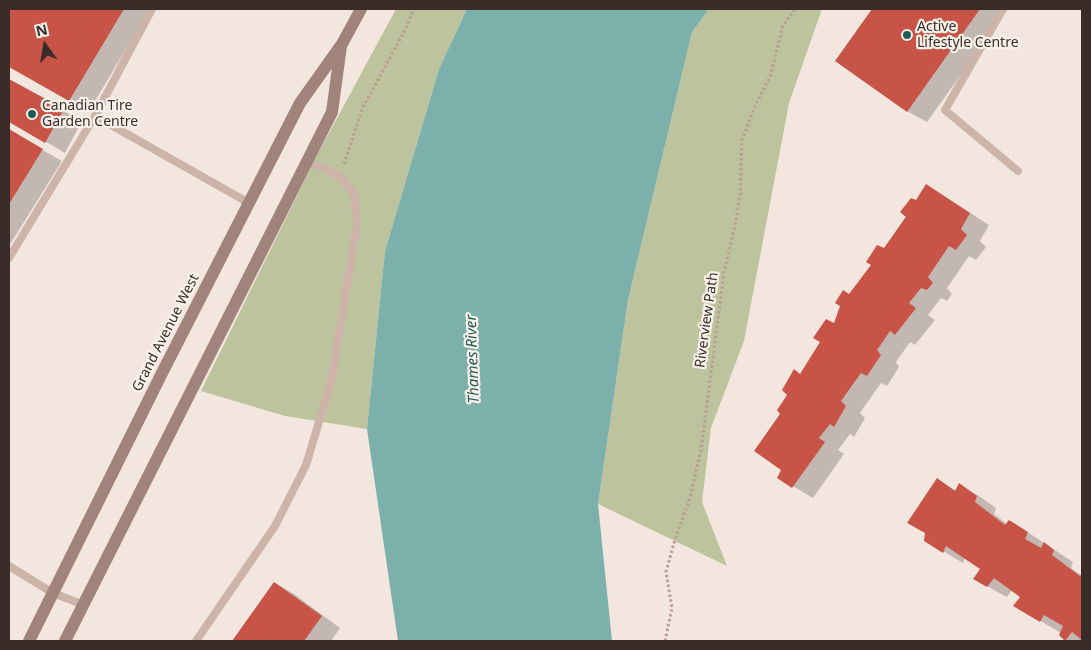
<!DOCTYPE html>
<html>
<head>
<meta charset="utf-8">
<style>
  body { margin:0 }
  #map { position:relative; width:1091px; height:650px; overflow:hidden; background:#f3e6de; font-family:"Noto Sans",sans-serif }
  canvas { display:block }
  .frame { position:absolute; inset:0; border:10px solid #392c29; pointer-events:none }
  .north { position:absolute; left:20px; top:20px; width:50px; height:50px; -webkit-text-stroke:4px #faf1eb; paint-order:stroke; rotate:347deg; font-size:14px; font-weight:700; line-height:20px; text-align:center; color:#392c29 }
  .north::after { content:''; display:block; margin:auto; width:18px; height:22px; background:#392c29; clip-path:polygon(50% 0,100% 100%,50% 72%,0 100%) }
</style>
</head>
<body>
<div id="map">
<canvas width="1091" height="650"></canvas>
<div class="frame"></div>
<div class="north">N</div>
</div>
<script>
const c = document.querySelector('canvas').getContext('2d');
c.lineJoin = 'round';
function fillPath(path, color) {
  c.fillStyle = color;
  c.fill(path, 'evenodd');
}
function trace(path, color, width, dash) {
  c.strokeStyle = color;
  c.lineWidth = width;
  c.lineCap = dash ? 'butt' : 'round';
  c.setLineDash(dash || []);
  c.stroke(path);
}
function write(font, color, halo, rows, align = 'center') {
  c.font = font + ' "Noto Sans",sans-serif';
  c.lineWidth = 4.5;
  c.setLineDash([]);
  c.textBaseline = 'middle';
  c.strokeStyle = halo;
  c.fillStyle = color;
  for (const [text, x, y, turn = 0] of rows) {
    c.save();
    c.translate(x, y);
    c.rotate((+turn || 0) * Math.PI / 180);
    c.textAlign = isNaN(turn) ? turn : align;
    if (halo) c.strokeText(text, 0, 0);
    c.fillText(text, 0, 0);
    c.restore();
  }
}
const green = new Path2D(`
  M 396,9 L 467,9 L 439,69 L 385,251 L 367,429 L 285,416 L 201,391 L 315,159 Z
  M 709,9 L 822,9 L 789,103 L 744,341 L 711,428 L 702,502 L 727,566 L 598,504 L 628,300 L 692,32 Z`);
const water = new Path2D(`
  M 467,9 L 709,9 L 692,32 L 628,300 L 598,504 L 612,641 L 398,641 L 367,429 L 385,251 L 439,69 Z`);
const shadow = new Path2D(`
  M 9,9 L 150,9 L 89,111 L 9,66 Z
  M 874,9 L 1008,9 L 927,122 L 907,111 L 836,61 Z
  M 9,81 L 82,121 L 65,153 L 9,120 Z
  M 9,131 L 62,161 L 9,246 Z
  M 927,185 L 989,225 L 980,241 L 986,247 L 976,260 L 969,256 L 947,288 L 952,294 L 947,301 L 941,298 L 928,315 L 935,320 L 915,345 L 910,342 L 896,362 L 899,367 L 887,386 L 881,383 L 860,413 L 865,418 L 854,437 L 850,434 L 838,450 L 844,454 L 813,498 L 779,478 L 782,469 L 782,414 L 801,375 L 834,324 L 849,295 L 884,249 Z
  M 938,480 L 956,491 L 960,485 L 979,496 L 996,508 L 994,514 L 1007,524 L 1010,521 L 1029,533 L 1073,562 L 1071,568 L 1082,576 L 1082,641 L 1067,641 L 1060,635 L 1061,633 L 1015,606 L 1022,597 L 1012,590 L 1007,597 L 994,590 L 975,579 L 982,568 L 965,557 L 963,563 L 925,540 Z
  M 275,583 L 294,594 L 340,628 L 331,641 L 233,641 Z`);
const building = new Path2D(`
  M 9,9 L 124,9 L 69,101 L 9,67 Z
  M 872,9 L 980,9 L 907,112 L 835,61 Z
  M 9,79 L 64,109 L 45,143 L 9,122 Z
  M 9,129 L 43,149 L 9,204 Z
  M 926,184 L 970,213 L 961,229 L 967,235 L 956,250 L 949,246 L 928,277 L 933,283 L 927,290 L 921,288 L 909,303 L 916,308 L 895,335 L 890,331 L 877,350 L 881,355 L 867,376 L 861,373 L 841,401 L 846,406 L 834,427 L 830,424 L 819,438 L 825,442 L 792,488 L 777,478 L 781,470 L 754,451 L 780,414 L 777,410 L 787,395 L 782,390 L 794,369 L 800,374 L 820,342 L 813,338 L 826,319 L 834,323 L 840,306 L 835,303 L 843,290 L 849,294 L 871,265 L 866,262 L 877,245 L 884,248 L 906,217 L 900,212 L 911,198 L 916,200 Z
  M 937,478 L 955,491 L 959,483 L 977,496 L 975,502 L 1005,525 L 1009,520 L 1028,532 L 1025,539 L 1041,548 L 1044,542 L 1054,550 L 1052,555 L 1080,576 L 1082,574 L 1082,640 L 1072,632 L 1065,641 L 1059,635 L 1063,626 L 1044,615 L 1040,622 L 1013,606 L 1020,597 L 994,578 L 987,587 L 973,579 L 980,569 L 946,546 L 943,553 L 924,541 L 925,533 L 907,523 Z
  M 274,582 L 322,616 L 304,641 L 232,641 Z`);
const path = new Path2D(`
  M 344,164 L 362,109 L 406,28 L 414,9
  M 665,641 L 672,608 L 666,572 L 674,543 L 690,498 L 701,450 L 724,273 L 736,220 L 740,195 L 742,140 L 755,106 L 770,77 L 783,26 L 795,9`);
const lane = new Path2D(`
  M 1003,9 L 945,110 L 1018,171
  M 95,116 L 249,203
  M 9,258 L 95,116 L 152,9
  M 9,566 L 53,593 L 84,605
  M 196,641 L 275,526 L 306,465 L 331,382 L 357,225 L 354,193 L 340,176 L 307,161`);
const secondary = new Path2D(`
  M 29,641 L 162,373 L 300,103 L 342,44 L 361,9
  M 65,641 L 332,112 L 341,46`);
const markers = [
  [907,35,5,"#1e5c56"],
  [32,114,5,"#1e5c56"]
];
const poiNames = [
  ["Active",917,27],
  ["Lifestyle Centre",917,43],
  ["Canadian Tire",42,106],
  ["Garden Centre",42,122]
];
const streetNames = [
  ["Riverview Path",707,320,-82],
  ["Grand Avenue West",166,333,-63]
];
const waterNames = [
  ["Thames River",473,359,-92]
];
fillPath(green, '#bcc39d');
fillPath(water, '#7cb1ab');
fillPath(shadow, '#0003');
fillPath(building, '#c85347');
trace(path, '#b89e94', 3, [2.5, 2.5]);
trace(lane, '#ccb4a9', 8);
trace(secondary, '#a0837b', 12);
for (const [x, y, r, color] of markers) {
  const dot = new Path2D();
  dot.arc(x, y, r, 0, 2 * Math.PI);
  c.fillStyle = color;
  c.fill(dot);
  trace(dot, '#faf1eb', 2);
}
write('14px', '#392c29', '#faf1eb', poiNames, 'left');
write('14px', '#392c29', '#faf1eb', streetNames);
write('italic 15px', '#1e5c56', '#faf1eb', waterNames);
</script>
</body>
</html>
